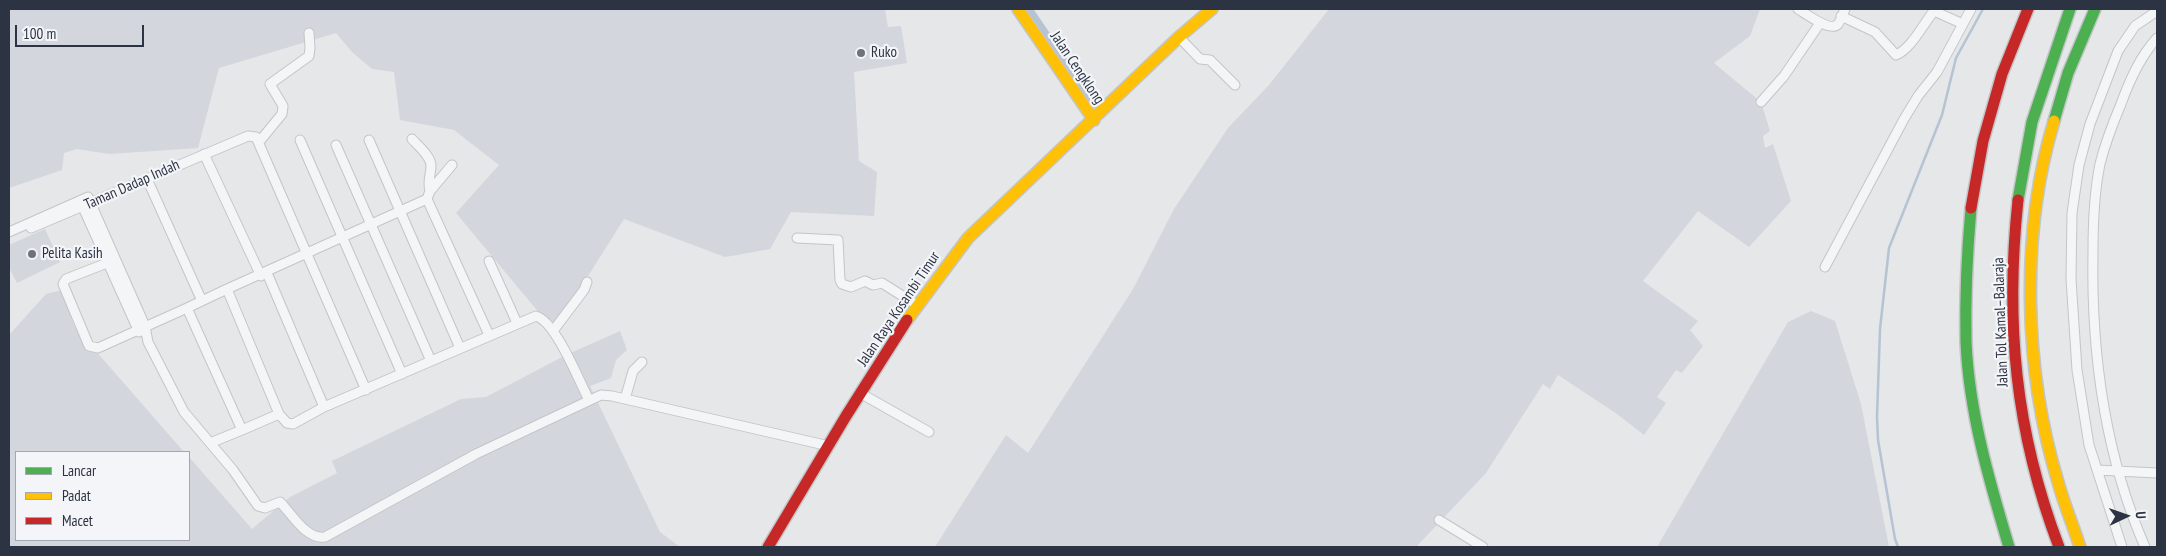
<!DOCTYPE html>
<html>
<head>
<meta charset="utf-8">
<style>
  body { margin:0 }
  #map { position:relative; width:2166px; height:556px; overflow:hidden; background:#e5e7e9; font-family:"PT Sans Narrow",sans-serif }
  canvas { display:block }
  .frame { position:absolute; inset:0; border:10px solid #2c3343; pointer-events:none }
  .legend { position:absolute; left:15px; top:451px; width:175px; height:90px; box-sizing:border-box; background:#f3f5f8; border:1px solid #a3a7b0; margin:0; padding:6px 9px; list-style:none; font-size:15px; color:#2c3343 }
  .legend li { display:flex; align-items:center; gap:10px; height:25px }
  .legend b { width:25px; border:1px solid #a3a7b0 }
  .north { position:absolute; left:2101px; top:491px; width:50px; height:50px; -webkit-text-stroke:4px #f3f5f8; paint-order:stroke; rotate:87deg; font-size:14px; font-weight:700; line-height:20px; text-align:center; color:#2c3343 }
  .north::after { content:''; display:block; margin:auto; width:18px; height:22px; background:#2c3343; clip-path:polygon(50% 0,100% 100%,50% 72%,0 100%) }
  .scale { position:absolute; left:15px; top:25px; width:129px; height:22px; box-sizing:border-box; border:2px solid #2c3343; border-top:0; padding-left:6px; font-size:15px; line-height:18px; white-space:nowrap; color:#2c3343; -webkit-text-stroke:4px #f3f5f8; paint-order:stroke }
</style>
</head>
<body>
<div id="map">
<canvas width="2166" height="556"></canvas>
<div class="frame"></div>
<ul class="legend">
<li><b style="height:6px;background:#4caf50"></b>Lancar</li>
<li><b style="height:6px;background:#ffc107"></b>Padat</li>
<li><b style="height:6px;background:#c62828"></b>Macet</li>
</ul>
<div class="north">U</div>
<div class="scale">100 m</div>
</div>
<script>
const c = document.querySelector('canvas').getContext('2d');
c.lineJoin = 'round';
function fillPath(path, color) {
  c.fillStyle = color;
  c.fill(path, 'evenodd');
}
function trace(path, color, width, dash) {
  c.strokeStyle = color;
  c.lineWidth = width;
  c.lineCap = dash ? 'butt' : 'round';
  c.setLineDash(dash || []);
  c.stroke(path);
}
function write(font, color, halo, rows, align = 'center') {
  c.font = font + ' "PT Sans Narrow",sans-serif';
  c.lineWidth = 4.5;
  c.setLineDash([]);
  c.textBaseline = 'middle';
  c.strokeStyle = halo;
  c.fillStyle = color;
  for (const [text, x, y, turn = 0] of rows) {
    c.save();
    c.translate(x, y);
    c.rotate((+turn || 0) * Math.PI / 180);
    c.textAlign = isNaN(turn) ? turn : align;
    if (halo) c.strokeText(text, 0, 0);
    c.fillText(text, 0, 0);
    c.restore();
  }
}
const built = new Path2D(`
  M 9,9 L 885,9 L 888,27 L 901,26 L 907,63 L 854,72 L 859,161 L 877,172 L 874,216 L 791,212 L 770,249 L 725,257 L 624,219 L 578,292 L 551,327 L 456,213 L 499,165 L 454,130 L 400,120 L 394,72 L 372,69 L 352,52 L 336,33 L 219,68 L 198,148 L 109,154 L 77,149 L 64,153 L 62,170 L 9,188 Z
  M 1329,9 L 1760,9 L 1750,36 L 1714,63 L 1761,102 L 1770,131 L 1763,136 L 1765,148 L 1773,144 L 1791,201 L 1749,247 L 1698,211 L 1643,281 L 1698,321 L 1690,330 L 1703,346 L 1682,373 L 1676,370 L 1657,397 L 1666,403 L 1644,435 L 1617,414 L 1558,375 L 1550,389 L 1543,384 L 1486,473 L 1416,547 L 935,547 L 1006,435 L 1028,453 L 1133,289 L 1174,209 L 1228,128 L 1269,85 Z
  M 45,229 L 60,262 L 17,283 L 9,268 L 9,245 Z
  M 62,290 L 74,326 L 184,452 L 16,452 L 16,540 L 189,540 L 189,457 L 252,529 L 290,497 L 337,473 L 332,461 L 461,399 L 486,397 L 566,355 L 620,331 L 627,350 L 616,360 L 611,378 L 590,386 L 660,532 L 680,547 L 9,547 L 9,335 L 46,294 Z
  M 1811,311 L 1835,321 L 1861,404 L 1889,547 L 1657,547 L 1788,322 Z`);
const stream = new Path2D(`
  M 1898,547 L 1895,539 L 1878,440 L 1877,417 L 1880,329 L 1889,248 L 1942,115 L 1956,58 L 1983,9`);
const canal = new Path2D(`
  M 1028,9 L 1094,106`);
const street = new Path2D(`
  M 1798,9 C 1805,13 1831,33 1838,24 C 1841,20 1843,13 1845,9
  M 1841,16 L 1875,32 L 1896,55 C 1912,48 1923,24 1934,11 L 1963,24
  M 1179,37 L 1200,59 L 1210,60 L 1235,85
  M 1761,102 L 1784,76 L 1820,23
  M 412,139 C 418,146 431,156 431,166 C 431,175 427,181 430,191
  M 300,140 L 402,374
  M 369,140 L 460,348
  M 259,142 L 282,114 L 283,106 L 270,84 L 309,56 L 310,48 L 309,33
  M 336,145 L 431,361
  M 204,154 L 261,276
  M 452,165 L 430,191 L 427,199 L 489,335
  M 147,179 L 202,301
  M 81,203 L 139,332
  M 31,228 L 248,136 L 256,137 L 366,390
  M 9,232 L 88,197 L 145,326 L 148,342 L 184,412 L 233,470 L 258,506 L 265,508 L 280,502 C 292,514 306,540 325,537 L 476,454 L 601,395 L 612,396 L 829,446
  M 797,238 L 838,240 L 840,280 L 842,284 L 851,287 L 865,281 L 873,285 L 882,283 L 917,305
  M 489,261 L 517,323
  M 107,263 L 66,279 L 63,284 L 89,346 L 98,348 L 187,308 L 242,430 L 279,414 L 227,289 L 187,308
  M 1825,267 L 1904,119 L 1918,96 L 1937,72 L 1971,9
  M 267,273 L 324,407
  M 227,289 L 427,199
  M 553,331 L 584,290 L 587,282
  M 860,393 L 929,432
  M 625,399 L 633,371 L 642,362
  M 279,414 L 287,423 L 293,424 L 324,407 L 536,316 C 556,322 579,381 589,400
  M 210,443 L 242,430
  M 2097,470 L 2157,473
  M 1439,520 L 1483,547
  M 2122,547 L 2089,445 L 2077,370 L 2071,279 L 2072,213 L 2079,165 L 2090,124 L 2118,51 L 2135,26 L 2157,11
  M 2145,547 C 2105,455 2091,351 2093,251 C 2093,222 2094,193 2100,164 C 2105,144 2113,123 2121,104 C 2130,79 2140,57 2157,38`);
const fast = new Path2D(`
  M 2054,121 L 2068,73 L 2095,9
  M 2018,200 L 2032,122 L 2070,9
  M 1971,208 C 1967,253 1965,297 1966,342 C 1969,412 1989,480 2009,547`);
const slow = new Path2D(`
  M 1018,9 L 1094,120
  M 2054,121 C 2020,234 2024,370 2058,482 C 2064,504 2073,525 2080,547
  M 907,320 L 968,238 L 1179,37 L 1212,9`);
const jam = new Path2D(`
  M 2018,200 C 2005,323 2015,431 2059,547
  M 1971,208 L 1983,141 L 2002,74 L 2028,9
  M 768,547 L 846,416 L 907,320`);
const markers = [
  [861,53,5,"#6d727d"],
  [32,254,5,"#6d727d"]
];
const poiNames = [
  ["Ruko",871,53],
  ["Pelita Kasih",42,254]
];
const streetNames = [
  ["Jalan Cengklong",1077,68,56],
  ["Taman Dadap Indah",132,185,-24],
  ["Jalan Raya Kosambi Timur",899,309,-56],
  ["Jalan Tol Kamal–Balaraja",2001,322,-92]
];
fillPath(built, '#d3d6dc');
trace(stream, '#b5c3d3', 2.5);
trace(canal, '#b5c3d3', 9);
trace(street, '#c3c5c7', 11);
trace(fast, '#c3c5c7', 14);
trace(slow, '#c3c5c7', 14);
trace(jam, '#c3c5c7', 14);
trace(street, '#f4f5f6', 9);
trace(fast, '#4caf50', 11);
trace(slow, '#ffc107', 11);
trace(jam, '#c62828', 11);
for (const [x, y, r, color] of markers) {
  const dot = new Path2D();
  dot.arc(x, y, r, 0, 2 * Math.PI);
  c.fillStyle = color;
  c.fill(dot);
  trace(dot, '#f3f5f8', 2);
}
write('15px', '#2c3343', '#f3f5f8', poiNames, 'left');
write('15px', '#2c3343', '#f3f5f8', streetNames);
</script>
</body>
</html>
